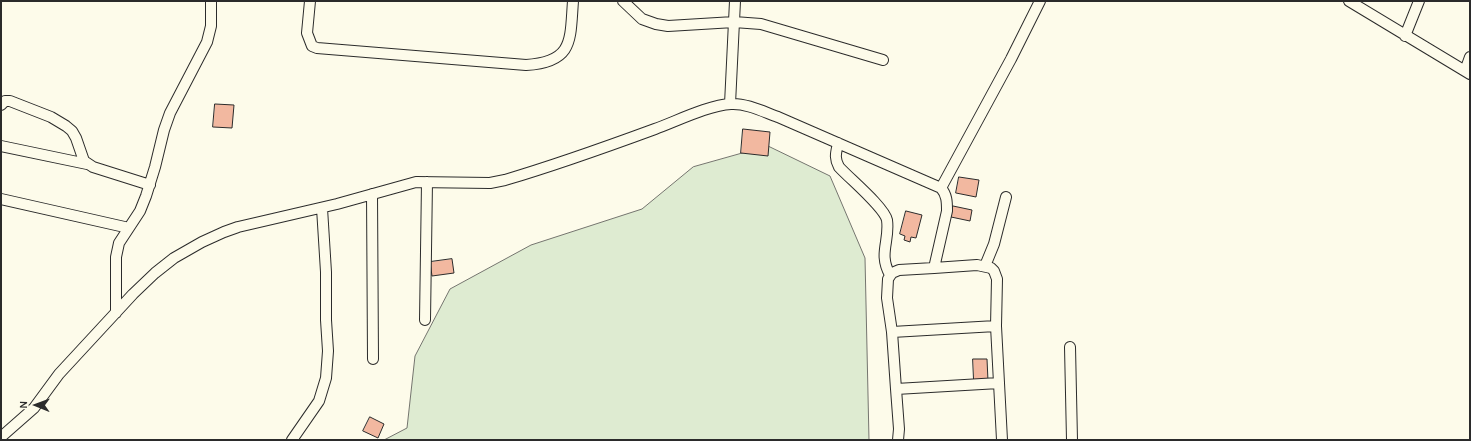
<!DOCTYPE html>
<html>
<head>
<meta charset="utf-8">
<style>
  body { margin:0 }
  #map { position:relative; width:1471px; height:441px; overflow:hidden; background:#fdfbea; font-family:Karla,sans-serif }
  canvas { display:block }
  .frame { position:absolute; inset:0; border:2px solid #2b2b2b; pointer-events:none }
  .north { position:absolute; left:16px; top:385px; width:40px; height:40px; -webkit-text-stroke:3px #fdfbea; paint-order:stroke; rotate:271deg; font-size:11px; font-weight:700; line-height:16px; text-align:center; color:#2b2b2b }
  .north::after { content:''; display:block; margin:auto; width:14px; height:18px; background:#2b2b2b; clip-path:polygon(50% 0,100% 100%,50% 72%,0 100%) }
</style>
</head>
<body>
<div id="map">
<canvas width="1471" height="441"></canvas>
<div class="frame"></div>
<div class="north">N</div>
</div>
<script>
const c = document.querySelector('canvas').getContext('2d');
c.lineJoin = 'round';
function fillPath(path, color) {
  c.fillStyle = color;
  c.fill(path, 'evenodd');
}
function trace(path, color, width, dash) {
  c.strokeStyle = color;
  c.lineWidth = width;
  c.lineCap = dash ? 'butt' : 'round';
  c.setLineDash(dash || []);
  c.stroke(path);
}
const green = new Path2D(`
  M 768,146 L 830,176 L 865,258 L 869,440 L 384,440 L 407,428 L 415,356 L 450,289 L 531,245 L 642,209 L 693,167 Z`);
const building = new Path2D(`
  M 215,104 L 234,105 L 232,128 L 213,127 Z
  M 743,129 L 770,132 L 768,156 L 741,153 Z
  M 959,177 L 979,180 L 976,197 L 956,193 Z
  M 953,206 L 972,210 L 970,221 L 951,217 Z
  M 906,211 L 922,215 L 916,238 L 911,237 L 910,242 L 904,240 L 905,236 L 900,234 Z
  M 452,259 L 454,273 L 432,276 L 430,262 Z
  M 973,359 L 987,359 L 988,381 L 974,381 Z
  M 370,417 L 384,424 L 378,438 L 363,431 Z`);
const street = new Path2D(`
  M 310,1 L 307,33 L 312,46 L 317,48 L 526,65 C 574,62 570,40 573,1
  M 623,1 L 642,19 L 656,24 L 668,26 L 734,22 L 761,24 L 883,60
  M 1349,1 L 1470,74
  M 1405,36 L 1419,1
  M 1465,71 L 1470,57
  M 730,104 L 735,1
  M 1,105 L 5,101 L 10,101 L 51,117 L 66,126 L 72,131 L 76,138 L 84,161 L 93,167 L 150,185
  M 838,143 C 836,153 834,158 839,167 C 850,179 884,207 887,220 C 890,242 878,253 890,275
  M 1,146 L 87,164
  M 941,188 L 1011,59 L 1040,1
  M 372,194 L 373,359
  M 1,199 L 129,228
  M 985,266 L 994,244 L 1006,197
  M 934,268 L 977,265 L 991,268 L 994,271 L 997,279 L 996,326 L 1002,440
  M 116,313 L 116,257 L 119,243 L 140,211 L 146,196 L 155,167 L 164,130 L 170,113 L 207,42 L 211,26 L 211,1
  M 425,320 L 427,182
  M 892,332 L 996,326
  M 1070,347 L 1072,440
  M 896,389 L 999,383
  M 1,437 L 34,408 L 59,374 L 133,294 L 155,273 L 174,258 L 202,242 L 224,232 L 238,227 L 337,204 L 416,182 L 490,183 L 505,180 C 556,165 606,147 655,129 C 677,121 709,105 731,104 C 746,103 764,112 778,117 L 941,188 C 947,195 947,202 947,211 L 934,268 L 899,270 L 892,273 L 888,279 L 887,298 L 892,332 L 896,389 L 899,429 L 898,440
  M 292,440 L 319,401 L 326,378 L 328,351 L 326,320 L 326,272 L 322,208`);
fillPath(green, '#deebd1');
trace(green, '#74746e', 1);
fillPath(building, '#f2b8a0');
trace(building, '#2b2b2b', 1);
trace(street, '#2b2b2b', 12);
trace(street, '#fdfbea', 10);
</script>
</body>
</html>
